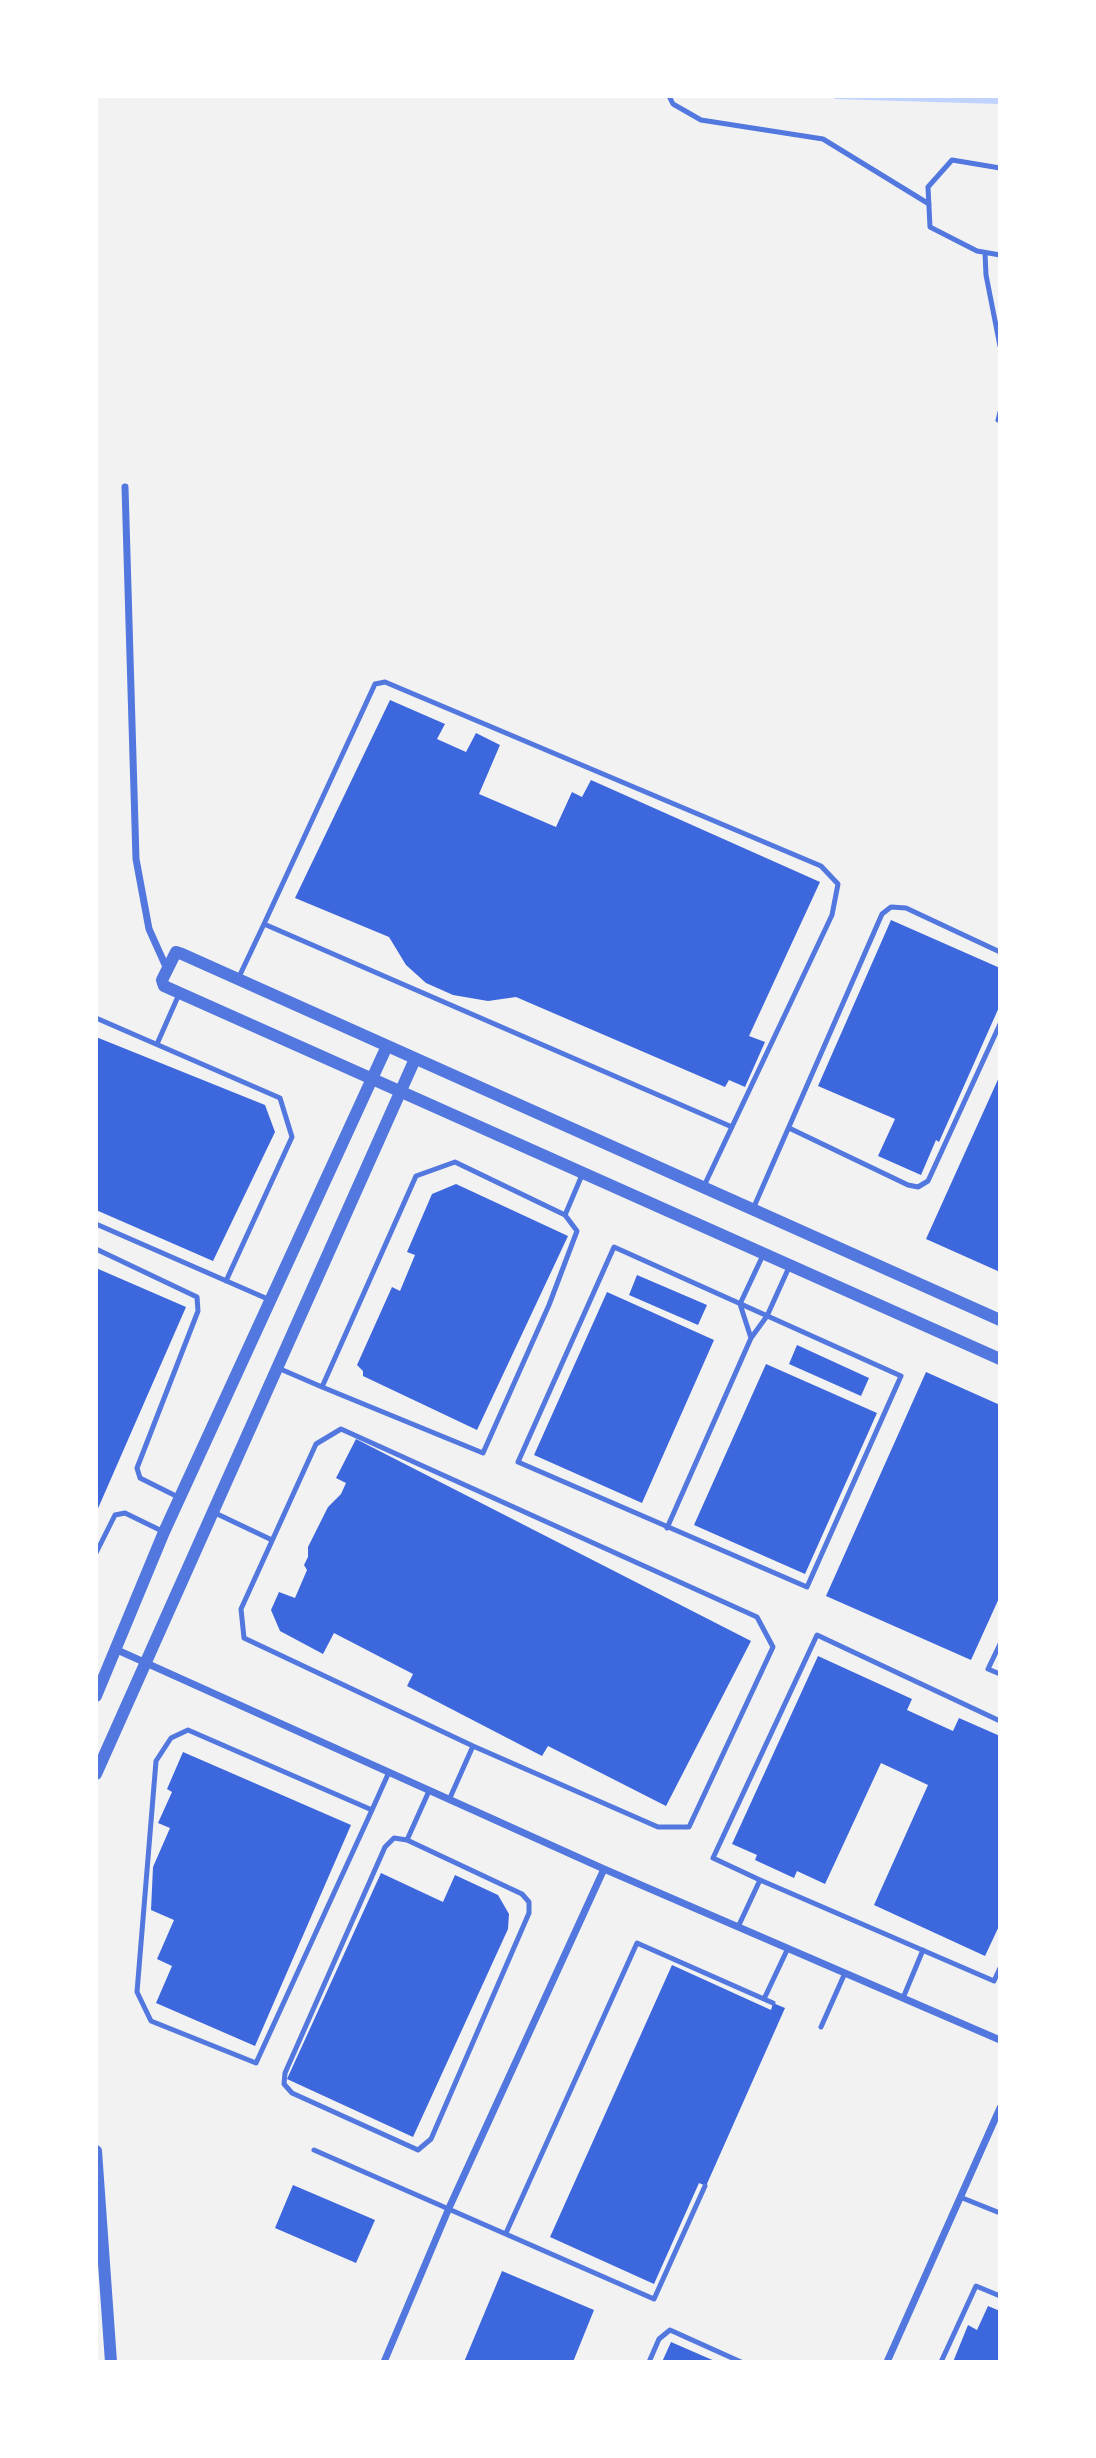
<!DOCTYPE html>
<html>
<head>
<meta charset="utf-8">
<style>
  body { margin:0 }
  #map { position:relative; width:1096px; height:2458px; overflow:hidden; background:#f2f2f2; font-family:Quicksand,sans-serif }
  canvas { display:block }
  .frame { position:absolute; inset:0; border:98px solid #fff; pointer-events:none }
</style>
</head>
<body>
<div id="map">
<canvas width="1096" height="2458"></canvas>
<div class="frame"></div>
</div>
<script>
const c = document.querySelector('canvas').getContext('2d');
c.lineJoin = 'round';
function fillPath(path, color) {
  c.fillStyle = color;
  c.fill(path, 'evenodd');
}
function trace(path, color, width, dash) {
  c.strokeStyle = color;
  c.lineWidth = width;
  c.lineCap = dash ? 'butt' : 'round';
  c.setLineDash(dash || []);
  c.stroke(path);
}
const water = new Path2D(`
  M 832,96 L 1000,96 L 1000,104 L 835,99 Z`);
const building = new Path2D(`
  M 390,700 L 445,724 L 437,739 L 466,752 L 476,733 L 500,745 L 479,794 L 556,827 L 572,792 L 582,797 L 591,780 L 820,882 L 749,1036 L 765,1042 L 745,1087 L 729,1080 L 725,1087 L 516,997 L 488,1001 L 453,995 L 426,983 L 406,965 L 389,937 L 295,898 Z
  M 891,920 L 1000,968 L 1000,1005 L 939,1142 L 936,1140 L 921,1175 L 878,1156 L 895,1119 L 818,1086 Z
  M 96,1037 L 265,1105 L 275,1132 L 213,1261 L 96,1210 Z
  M 1000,1075 L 1000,1272 L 926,1239 Z
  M 456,1184 L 568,1236 L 477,1430 L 363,1376 L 363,1371 L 357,1365 L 392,1287 L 400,1291 L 415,1255 L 407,1252 L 432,1194 Z
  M 96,1268 L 186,1307 L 96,1513 Z
  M 637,1275 L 707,1305 L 698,1325 L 629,1295 Z
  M 607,1292 L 714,1340 L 642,1503 L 534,1455 Z
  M 797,1345 L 869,1378 L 861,1396 L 789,1364 Z
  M 766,1364 L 877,1413 L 805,1574 L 694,1525 Z
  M 926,1372 L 1000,1405 L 1000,1596 L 971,1660 L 826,1596 Z
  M 356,1439 L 751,1641 L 666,1806 L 548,1746 L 542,1756 L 407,1686 L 413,1674 L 334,1633 L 323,1654 L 280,1631 L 271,1610 L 279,1592 L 295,1598 L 307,1570 L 304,1565 L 308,1557 L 308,1547 L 328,1507 L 341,1494 L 346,1483 L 336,1478 Z
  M 818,1656 L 912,1699 L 907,1710 L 953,1731 L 959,1718 L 1000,1736 L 1000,1924 L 985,1956 L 874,1905 L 928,1785 L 881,1763 L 825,1884 L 797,1871 L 794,1878 L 755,1860 L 757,1855 L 732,1844 Z
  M 183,1752 L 351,1825 L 255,2046 L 156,2003 L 172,1966 L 157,1959 L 174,1920 L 151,1910 L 153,1867 L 170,1828 L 158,1823 L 172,1792 L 167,1789 Z
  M 381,1873 L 443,1902 L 455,1875 L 498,1895 L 509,1914 L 508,1929 L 413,2137 L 287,2079 Z
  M 672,1965 L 771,2010 L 773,2003 L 785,2008 L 706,2186 L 699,2183 L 654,2284 L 550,2237 Z
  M 293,2185 L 375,2220 L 356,2263 L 275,2228 Z
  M 502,2271 L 594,2310 L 573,2362 L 464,2362 Z
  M 988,2306 L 1000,2311 L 1000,2362 L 953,2362 L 968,2325 L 977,2330 Z
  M 671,2342 L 717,2362 L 662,2362 Z`);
const service = new Path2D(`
  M 669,96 L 673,104 L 701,120 L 823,139 L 929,204
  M 1000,168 L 952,160 L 928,187 L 930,227 L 977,251 L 1000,255
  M 985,253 L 986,275 L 1000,346
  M 998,420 L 1000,412
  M 238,979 L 264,924
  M 96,1018 L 280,1098 L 292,1137 L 226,1281
  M 157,1044 L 180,992
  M 789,1128 L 908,1185 L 918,1187 L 928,1181 L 1000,1024
  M 704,1186 L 832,915 L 838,884 L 821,866 L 385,682 L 375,684 L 264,924 L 732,1127
  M 753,1209 L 882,914 L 891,907 L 906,908 L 1000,952
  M 96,1224 L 270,1300
  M 614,1247 L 901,1376 L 807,1587 L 518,1462 Z
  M 96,1249 L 197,1297 L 198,1311 L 137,1468 L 140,1478 L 178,1497
  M 751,1338 L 740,1304 L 764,1253
  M 278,1368 L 322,1387 L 416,1176 L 455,1162 L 565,1215 L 582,1175
  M 322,1387 L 483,1453 L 549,1305 L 577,1231 L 565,1215
  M 213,1512 L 272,1540
  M 667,1528 L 751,1338 L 767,1316 L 790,1265
  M 96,1553 L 115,1515 L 125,1513 L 164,1532
  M 1000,1644 L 988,1669 L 1000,1674
  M 449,1800 L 473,1746 L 658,1827 L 689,1827 L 773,1647 L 757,1617 L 341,1429 L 316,1444 L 241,1609 L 244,1638 L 473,1746
  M 372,1810 L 188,1730 L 171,1738 L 156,1761 L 137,1992 L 151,2021 L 256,2063 L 372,1810 L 389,1772
  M 394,1838 L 407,1840 L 522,1894 L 529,1902 L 529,1913 L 431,2139 L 418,2150 L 292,2093 L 284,2084 L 285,2073 L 385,1847 Z
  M 407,1840 L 429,1791
  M 760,1880 L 994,1981 L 1000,1968
  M 738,1927 L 760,1880 L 713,1858 L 817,1635 L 1000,1721
  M 903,1998 L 923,1950
  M 764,1999 L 788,1948
  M 821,2027 L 845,1973
  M 314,2150 L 654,2299 L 705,2186
  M 960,2197 L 1000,2213
  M 506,2233 L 637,1943 L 773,2003
  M 649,2362 L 659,2339 L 670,2330 L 741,2362
  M 941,2362 L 976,2286 L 1000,2296`);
const minor = new Path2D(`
  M 125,487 L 136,859 L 149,929 L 167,969
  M 115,1649 L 604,1869 L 1000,2040
  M 384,2362 L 449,2208 L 604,1869
  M 887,2362 L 1000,2108`);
const tertiary = new Path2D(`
  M 1000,1320 L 182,954 L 176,952 L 162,980 L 164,986 L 1000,1359
  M 96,1696 L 164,1532 L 387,1046
  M 96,1774 L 415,1059
  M 96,2151 L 111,2362`);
fillPath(water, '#bfd3fe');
fillPath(building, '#3d67dc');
trace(service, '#5277de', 5);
trace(minor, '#5277de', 7);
trace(tertiary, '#5277de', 12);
</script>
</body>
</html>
